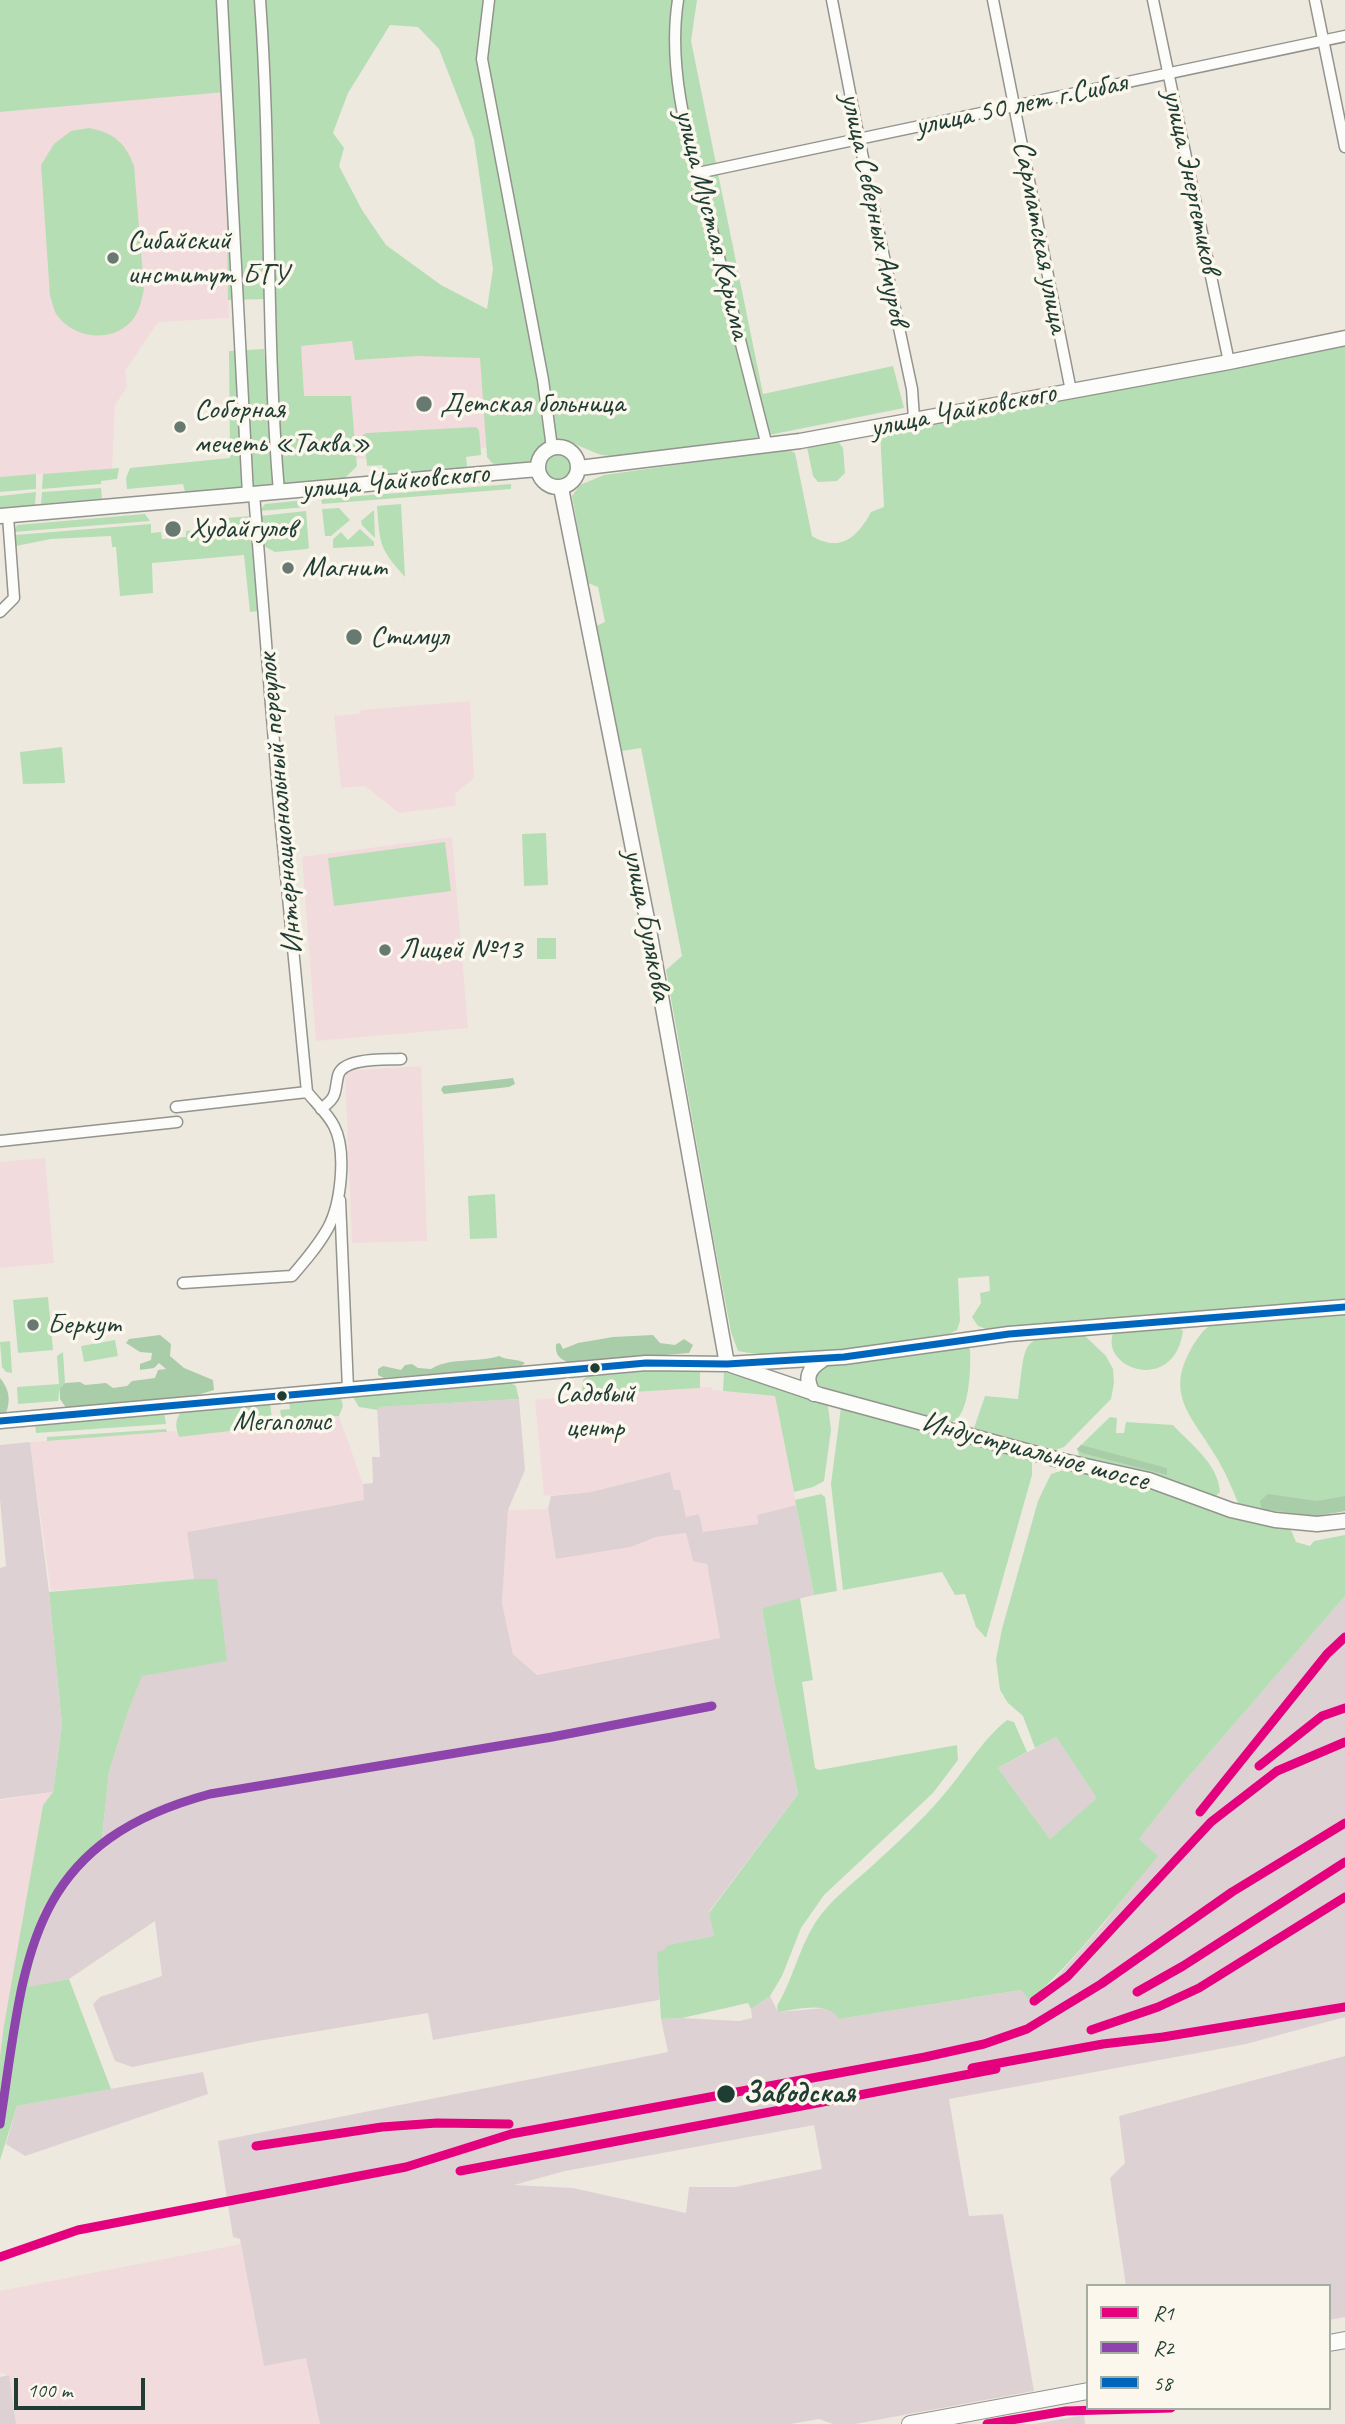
<!DOCTYPE html>
<html>
<head>
<meta charset="utf-8">
<style>
  body { margin:0 }
  #map { position:relative; width:1345px; height:2424px; overflow:hidden; background:#eee9de; font-family:Caveat,sans-serif }
  canvas { display:block }
  .legend { position:absolute; left:1086px; top:2284px; width:245px; height:126px; box-sizing:border-box; background:#fbf7ec; border:2px solid #a3ada2; margin:0; padding:9px 12px; list-style:none; font-size:21px; color:#1f3d34 }
  .legend li { display:flex; align-items:center; gap:14px; height:35px }
  .legend b { width:35px; border:2px solid #a3ada2 }
  .scale { position:absolute; left:14px; top:2378px; width:131px; height:32px; box-sizing:border-box; border:4px solid #1f3d34; border-top:0; padding-left:9px; font-size:21px; line-height:24px; white-space:nowrap; color:#1f3d34; -webkit-text-stroke:5px #fbf7ec; paint-order:stroke }
</style>
</head>
<body>
<div id="map">
<canvas width="1345" height="2424"></canvas>
<ul class="legend">
<li><b style="height:9px;background:#e5007d"></b>R1</li>
<li><b style="height:9px;background:#8e44ad"></b>R2</li>
<li><b style="height:9px;background:#0065bd"></b>58</li>
</ul>
<div class="scale">100 m</div>
</div>
<script>
const c = document.querySelector('canvas').getContext('2d');
c.lineJoin = 'round';
function fillPath(path, color) {
  c.fillStyle = color;
  c.fill(path, 'evenodd');
}
function trace(path, color, width, dash) {
  c.strokeStyle = color;
  c.lineWidth = width;
  c.lineCap = dash ? 'butt' : 'round';
  c.setLineDash(dash || []);
  c.stroke(path);
}
function write(font, color, halo, rows, align = 'center') {
  c.font = font + ' Caveat,sans-serif';
  c.lineWidth = 7;
  c.setLineDash([]);
  c.textBaseline = 'middle';
  c.strokeStyle = halo;
  c.fillStyle = color;
  for (const [text, x, y, turn = 0] of rows) {
    c.save();
    c.translate(x, y);
    c.rotate((+turn || 0) * Math.PI / 180);
    c.textAlign = isNaN(turn) ? turn : align;
    if (halo) c.strokeText(text, 0, 0);
    c.fillText(text, 0, 0);
    c.restore();
  }
}
const built = new Path2D(`
  M 225,91 L 229,318 L 158,322 L 125,371 L 127,387 L 115,405 L 112,469 L 0,477 L 0,112 Z
  M 494,330 L 528,444 L 284,466 L 276,347 Z
  M 470,701 L 474,778 L 455,794 L 456,806 L 399,813 L 365,786 L 341,788 L 334,716 L 359,714 L 361,710 Z
  M 452,837 L 468,1028 L 316,1041 L 302,857 Z
  M 421,1066 L 427,1241 L 352,1243 L 345,1071 Z
  M 45,1158 L 54,1263 L 0,1268 L 0,1162 Z
  M 712,1387 L 712,1390 L 775,1396 L 796,1505 L 757,1515 L 758,1524 L 703,1532 L 686,1517 L 680,1490 L 674,1491 L 652,1476 L 591,1492 L 544,1496 L 535,1400 L 626,1391 Z
  M 339,1416 L 363,1484 L 365,1500 L 187,1532 L 194,1579 L 51,1591 L 30,1442 L 176,1431 L 179,1437 L 272,1426 L 272,1420 Z
  M 548,1509 L 556,1559 L 631,1547 L 656,1537 L 687,1533 L 707,1564 L 720,1638 L 537,1675 L 513,1654 L 502,1603 L 508,1510 Z
  M 53,1792 L 43,1805 L 0,2056 L 0,1800 Z
  M 241,2244 L 264,2365 L 307,2358 L 320,2424 L 16,2424 L 9,2376 L 0,2372 L 0,2291 Z`);
const industrial = new Path2D(`
  M 519,1399 L 525,1470 L 508,1510 L 502,1603 L 513,1654 L 537,1675 L 720,1638 L 707,1564 L 693,1561 L 686,1533 L 656,1537 L 631,1547 L 556,1559 L 548,1509 L 551,1496 L 591,1492 L 670,1472 L 674,1490 L 680,1490 L 686,1517 L 699,1514 L 703,1532 L 758,1524 L 757,1515 L 796,1505 L 814,1595 L 762,1608 L 774,1680 L 798,1794 L 709,1912 L 714,1936 L 669,1945 L 659,2000 L 433,2040 L 428,2013 L 258,2041 L 132,2067 L 115,2061 L 93,2004 L 100,1997 L 162,1976 L 155,1921 L 69,1979 L 29,1988 L 41,1910 L 70,1869 L 102,1838 L 109,1772 L 128,1712 L 142,1675 L 217,1579 L 194,1579 L 187,1532 L 364,1500 L 363,1484 L 373,1483 L 372,1457 L 380,1457 L 377,1407 Z
  M 30,1442 L 49,1592 L 62,1725 L 53,1792 L 0,1799 L 0,1568 L 6,1566 L 0,1499 L 0,1445 Z
  M 1345,1596 L 1345,2017 L 1246,2044 L 949,2099 L 969,2216 L 1003,2214 L 1034,2391 L 855,2424 L 833,2424 L 819,2419 L 791,2424 L 320,2424 L 306,2358 L 264,2366 L 240,2239 L 233,2237 L 218,2141 L 668,2052 L 661,2019 L 682,2018 L 739,2021 L 752,2018 L 751,2009 L 770,1996 L 778,2012 L 825,2008 L 835,2012 L 839,2019 L 1021,1990 L 1030,2001 L 1054,1980 L 1101,1927 L 1157,1856 L 1139,1839 L 1184,1782 ZM 814,2125 L 822,2169 L 735,2187 L 689,2187 L 686,2213 L 573,2188 L 514,2185 L 565,2171 Z
  M 1056,1737 L 1098,1798 L 1050,1839 L 998,1768 Z
  M 1345,2056 L 1345,2317 L 1329,2320 L 1329,2286 L 1126,2286 L 1110,2178 L 1125,2163 L 1119,2116 Z
  M 203,2072 L 208,2094 L 25,2156 L 6,2144 L 17,2106 Z
  M 9,2375 L 16,2424 L 0,2424 L 0,2377 Z
  M 1084,2415 L 1085,2424 L 1034,2424 Z`);
const green = new Path2D(`
  M 0,0 L 697,0 L 691,41 L 763,394 L 893,366 L 904,408 L 754,438 L 620,457 C 614,456 607,456 602,455 C 580,449 572,437 546,442 L 535,460 L 529,463 L 500,466 L 492,463 L 487,457 L 480,358 L 418,356 L 355,360 L 352,341 L 301,346 L 304,396 L 351,396 L 357,466 L 345,478 L 281,484 L 268,299 L 228,300 L 225,92 L 0,112 ZM 390,25 L 418,27 L 439,49 L 474,139 L 493,269 L 487,309 L 441,285 L 386,245 L 362,210 L 339,166 L 344,148 L 333,133 L 348,93 Z
  M 89,128 C 114,133 125,142 134,166 L 144,288 C 142,299 140,309 134,318 C 114,345 71,339 55,312 C 53,307 52,301 50,296 L 41,165 L 54,144 L 71,131 Z
  M 1345,344 L 1345,1301 L 989,1330 L 978,1326 L 972,1317 L 981,1303 L 980,1293 L 990,1291 L 989,1276 L 958,1278 L 960,1321 L 957,1330 L 949,1334 C 887,1342 798,1363 738,1351 L 731,1332 L 713,1236 L 666,970 L 682,956 L 641,748 L 622,751 L 596,626 L 605,622 L 598,587 L 588,583 L 572,496 L 580,485 L 604,475 L 788,449 L 795,453 L 812,536 C 840,553 858,537 871,512 L 884,507 L 880,431 Z
  M 264,349 L 276,484 L 185,492 L 183,484 L 127,489 L 126,478 L 130,468 L 230,458 L 229,351 Z
  M 476,427 L 479,430 L 481,453 L 481,455 L 466,457 L 467,466 L 464,468 L 384,474 L 382,465 L 367,466 L 365,445 L 362,442 L 362,435 L 367,433 Z
  M 837,440 L 843,448 L 845,473 L 837,481 L 818,482 L 813,476 L 807,447 L 810,444 Z
  M545 467a14 14 0 1 1 28 0a14 14 0 1 1-28 0Z
  M 119,468 L 117,479 L 101,481 L 101,484 L 42,489 L 43,474 Z
  M 36,474 L 36,489 L 0,492 L 0,477 Z
  M 511,484 L 511,489 L 322,504 L 321,499 Z
  M 101,488 L 102,498 L 100,499 L 41,504 L 42,492 Z
  M 36,492 L 35,505 L 0,508 L 0,496 Z
  M 305,500 L 306,507 L 260,511 L 265,504 Z
  M 401,504 L 405,577 C 379,548 380,545 377,506 Z
  M 339,508 L 350,520 L 331,536 L 325,536 L 322,509 Z
  M 374,510 L 375,538 L 362,525 L 361,521 Z
  M 306,511 L 309,548 L 307,549 L 275,552 L 262,545 L 260,516 Z
  M 145,514 L 150,521 L 14,532 L 17,525 Z
  M 252,516 L 260,611 L 250,612 L 244,555 L 152,563 L 153,593 L 120,596 L 116,547 L 112,547 L 111,536 L 51,539 L 16,546 L 15,535 L 151,524 L 151,533 L 161,532 L 162,539 L 186,537 L 186,531 L 225,528 L 225,518 Z
  M 360,529 L 374,542 L 374,546 L 333,548 L 333,539 L 341,532 L 348,540 Z
  M 62,747 L 65,783 L 23,784 L 20,752 Z
  M 546,833 L 548,885 L 524,886 L 522,834 Z
  M 445,842 L 451,891 L 334,906 L 328,858 Z
  M 537,938 L 556,938 L 556,959 L 537,959 Z
  M 495,1194 L 497,1238 L 470,1239 L 468,1196 Z
  M 48,1297 L 53,1350 L 18,1353 L 13,1300 Z
  M 1345,1313 L 1345,1511 C 1304,1518 1279,1512 1239,1505 C 1232,1488 1225,1471 1215,1455 C 1196,1422 1167,1398 1187,1357 C 1193,1344 1201,1331 1213,1323 Z
  M 1175,1324 L 1183,1331 C 1174,1397 1094,1367 1115,1329 Z
  M 1081,1332 L 1106,1356 L 1113,1369 L 1114,1383 L 1111,1399 L 1064,1447 L 1055,1450 L 974,1428 L 985,1396 L 1018,1399 C 1027,1339 1017,1338 1081,1332 Z
  M 115,1340 L 118,1356 L 84,1362 L 81,1346 Z
  M 10,1341 L 12,1373 L 6,1372 L 2,1367 L 0,1342 Z
  M 963,1344 L 970,1349 C 971,1366 970,1416 952,1422 L 825,1389 L 812,1382 L 813,1372 L 823,1363 Z
  M 63,1352 L 65,1383 L 60,1388 L 58,1401 L 18,1404 L 17,1387 L 59,1384 L 57,1356 Z
  M 640,1369 L 700,1369 L 700,1388 L 582,1395 L 583,1380 L 589,1374 Z
  M 724,1372 L 820,1400 L 828,1406 L 831,1430 L 824,1481 L 813,1487 L 794,1492 L 775,1396 L 723,1391 Z
  M 507,1381 L 516,1386 L 519,1399 L 378,1407 L 378,1410 L 359,1407 L 353,1397 L 357,1393 Z
  M 340,1395 L 343,1406 L 339,1416 L 282,1420 L 280,1410 L 290,1409 L 289,1400 Z
  M 270,1403 L 273,1426 L 179,1437 C 175,1427 175,1419 182,1411 Z
  M 841,1407 L 1026,1455 L 1032,1463 L 1032,1475 L 986,1638 L 976,1627 L 965,1594 L 955,1595 L 942,1572 L 843,1590 L 831,1484 Z
  M 164,1412 L 166,1424 L 36,1433 L 35,1423 Z
  M 1110,1417 L 1117,1418 L 1116,1433 L 1124,1433 L 1126,1422 L 1173,1425 C 1191,1445 1218,1463 1220,1492 L 1215,1497 L 1080,1458 L 1077,1449 Z
  M 166,1429 L 167,1432 L 164,1432 L 47,1441 L 47,1437 Z
  M 1074,1467 L 1291,1530 L 1296,1542 L 1310,1546 L 1314,1541 L 1345,1535 L 1345,1596 L 1184,1782 L 1139,1839 L 1158,1856 C 1117,1906 1078,1957 1030,2001 L 1021,1990 L 839,2019 C 828,2000 797,2010 778,2012 L 777,2006 C 793,1979 799,1948 815,1923 C 830,1900 852,1884 872,1866 C 896,1844 920,1822 941,1798 C 964,1772 980,1742 1007,1720 L 1014,1722 L 1027,1752 L 998,1768 L 1050,1839 L 1097,1798 L 1056,1737 L 1035,1748 L 1023,1716 L 1008,1703 L 1000,1690 L 996,1659 L 1002,1629 L 1038,1501 L 1051,1474 Z
  M 821,1494 L 825,1497 L 837,1591 L 814,1595 L 795,1500 Z
  M 194,1579 L 217,1579 L 227,1661 L 142,1676 L 128,1712 L 109,1772 L 102,1838 L 70,1869 L 41,1910 L 29,1987 L 69,1979 L 111,2089 L 17,2106 L 0,2160 L 0,2056 L 4,2025 L 43,1805 L 53,1792 L 62,1725 L 49,1592 Z
  M 800,1598 L 813,1680 L 802,1682 L 815,1768 L 819,1770 L 957,1745 L 958,1760 L 933,1793 L 824,1895 L 801,1928 L 782,1976 L 770,1996 L 751,2009 L 748,2003 L 682,2018 L 661,2019 L 657,1952 L 664,1950 L 668,1945 L 714,1936 L 709,1913 L 798,1794 L 774,1680 L 762,1608 Z`);
const forest = new Path2D(`
  M 513,1078 L 515,1084 L 509,1087 L 444,1094 L 441,1090 L 443,1086 Z
  M 160,1335 L 171,1344 L 170,1356 L 184,1368 L 213,1380 L 214,1390 L 194,1396 L 67,1409 L 60,1399 L 60,1388 L 65,1383 L 80,1382 L 85,1385 L 106,1383 L 113,1388 L 127,1386 L 132,1381 L 155,1378 L 158,1370 L 166,1369 L 159,1363 L 154,1368 L 140,1370 L 140,1364 L 151,1360 L 152,1353 L 140,1352 L 126,1343 L 129,1339 Z
  M 653,1335 L 660,1343 L 675,1345 L 684,1339 L 693,1345 L 689,1353 L 570,1363 C 560,1359 555,1356 556,1344 L 560,1343 L 563,1349 L 578,1343 L 613,1337 Z
  M 499,1356 C 508,1361 516,1358 525,1363 L 520,1367 L 384,1378 L 378,1375 L 378,1369 L 383,1366 L 401,1370 L 405,1365 L 412,1364 L 418,1368 L 431,1369 C 449,1357 478,1363 499,1356 Z
  M 0,1378 C 9,1389 11,1399 6,1413 L 0,1413 Z
  M 1081,1445 L 1167,1468 L 1167,1475 L 1082,1453 L 1077,1449 Z
  M 1268,1494 L 1317,1501 L 1345,1496 L 1345,1511 L 1316,1516 L 1262,1509 L 1260,1501 Z`);
const street = new Path2D(`
  M 222,0 L 248,495
  M 260,0 C 272,164 265,328 279,492
  M 489,0 L 482,59 L 543,380 L 552,448
  M 678,0 C 666,77 693,155 712,230 C 730,302 748,374 767,446
  M 832,0 L 859,139 L 912,389 L 914,419
  M 993,0 L 1071,391
  M 1153,0 L 1229,362
  M 1315,0 L 1345,147
  M 698,173 L 1345,36
  M 0,612 L 14,598 L 8,516
  M 176,1107 L 307,1092
  M 321,1109 C 338,1096 334,1094 338,1076 C 342,1057 386,1060 401,1059
  M 0,1141 L 177,1122
  M 340,1200 L 348,1389
  M 183,1283 L 292,1276 C 305,1261 318,1246 328,1228 C 341,1204 347,1151 334,1126 C 328,1114 316,1103 307,1092 L 279,804 L 254,494`);
const secondary = new Path2D(`
  M538 467a20 20 0 1 1 40 0a20 20 0 1 1-40 0Z
  M 579,468 L 800,441 L 1229,362 L 1345,338
  M 561,488 L 648,924 L 727,1364
  M 0,516 L 538,469
  M 731,1365 L 820,1395 L 1063,1461 L 1149,1480 L 1231,1510 L 1275,1520 L 1317,1524 L 1345,1521
  M 814,1394 C 803,1378 809,1368 824,1359
  M 0,1421 L 646,1363 L 727,1364 L 844,1357 L 1009,1334 L 1345,1307`);
const primary = new Path2D(`
  M 1329,2343 L 1345,2340
  M 910,2424 L 1088,2391`);
const bus1 = new Path2D(`
  M 0,1421 L 646,1363 L 727,1364 L 844,1357 L 1009,1334 L 1345,1307`);
const rail1 = new Path2D(`
  M 1259,1766 L 1322,1716 L 1345,1708
  M 1200,1812 L 1327,1654 L 1345,1637
  M 1137,1992 L 1183,1966 L 1345,1862
  M 1034,2001 L 1068,1976 L 1211,1822 L 1277,1771 L 1345,1742
  M 1091,2030 L 1158,2007 L 1199,1988 L 1345,1897
  M 972,2068 L 1103,2044 L 1163,2037 L 1345,2007
  M 256,2146 L 382,2127 L 437,2123 L 509,2124
  M 460,2171 L 996,2069
  M 0,2257 L 78,2230 L 406,2167 L 511,2134 L 925,2057 L 984,2044 L 1027,2029 L 1101,1984 L 1232,1892 L 1345,1823
  M 987,2424 L 1066,2411 L 1171,2408`);
const rail2 = new Path2D(`
  M 0,2124 C 25,1961 24,1844 210,1794 L 552,1737 L 712,1706`);
const markers = [
  [113,258,7,"#677970"],
  [424,404,9,"#677970"],
  [180,427,7,"#677970"],
  [173,529,9,"#677970"],
  [288,568,7,"#677970"],
  [354,637,9,"#677970"],
  [385,950,7,"#677970"],
  [33,1325,7,"#677970"],
  [595,1368,6,"#1f3d34"],
  [282,1396,6,"#1f3d34"],
  [726,2094,10,"#1f3d34"]
];
const busNames = [
  ["Садовый",595,1395],
  ["центр",595,1429],
  ["Мегаполис",282,1423]
];
const streetNames = [
  ["улица 50 лет г.Сибая",1021,105,-12],
  ["улица Энергетиков",1191,181,78],
  ["улица Северных Амуров",874,209,78],
  ["улица Мустая Карима",712,224,76],
  ["Сарматская улица",1040,237,79],
  ["улица Чайковского",963,411,-11],
  ["улица Чайковского",395,482,-5],
  ["Интернациональный переулок",281,804,-95],
  ["улица Булякова",647,925,79],
  ["Индустриальное шоссе",1035,1452,15]
];
const poiNames = [
  ["Сибайский",127,241],
  ["институт БГУ",127,275],
  ["Детская больница",440,404],
  ["Соборная",194,410],
  ["мечеть «Таква»",194,444],
  ["Худайгулов",189,529],
  ["Магнит",302,568],
  ["Стимул",370,637],
  ["Лицей №13",399,950],
  ["Беркут",47,1325]
];
const stopNames = [
  ["Заводская",743,2094]
];
fillPath(built, '#f2dbdd');
fillPath(industrial, '#ded1d4');
fillPath(green, '#b6deb4');
fillPath(forest, '#a8cda8');
trace(street, '#92948d', 13);
trace(secondary, '#92948d', 17);
trace(primary, '#92948d', 18);
trace(street, '#fcfcfa', 10);
trace(secondary, '#fcfcfa', 14);
trace(primary, '#fcfcfa', 16);
trace(bus1, '#0065bd', 7);
trace(rail1, '#e5007d', 9);
trace(rail2, '#8e44ad', 9);
for (const [x, y, r, color] of markers) {
  const dot = new Path2D();
  dot.arc(x, y, r, 0, 2 * Math.PI);
  c.fillStyle = color;
  c.fill(dot);
  trace(dot, '#fbf7ec', 2.5);
}
write('28px', '#1f3d34', '#fbf7ec', busNames);
write('30px', '#1f3d34', '#fbf7ec', streetNames);
write('30px', '#1f3d34', '#fbf7ec', poiNames, 'left');
write('bold 30px', '#1f3d34', '#fbf7ec', stopNames, 'left');
</script>
</body>
</html>
